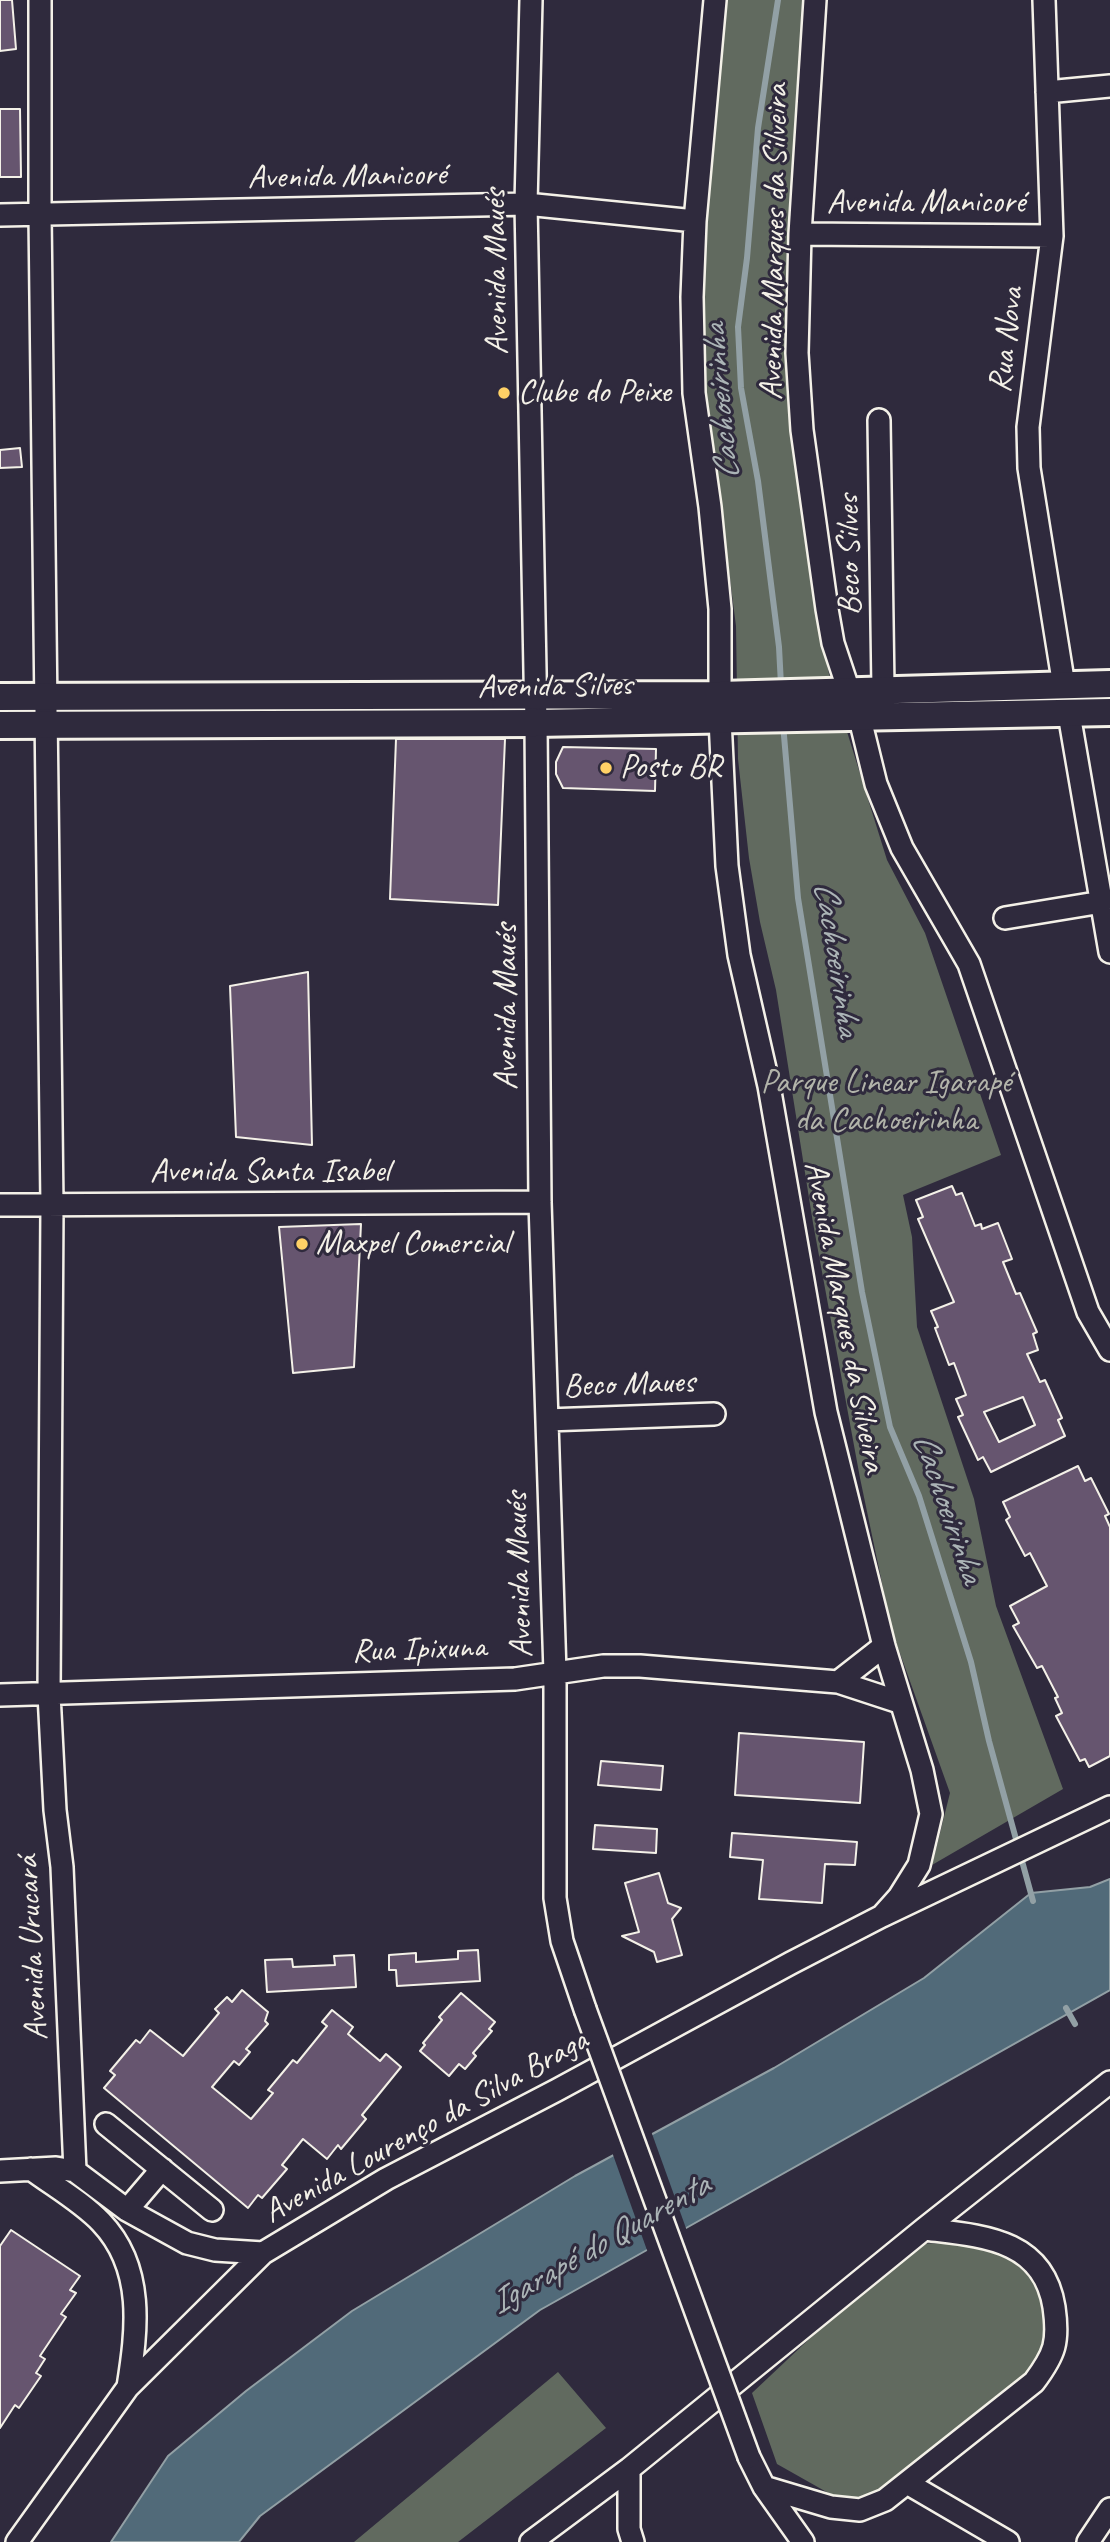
<!DOCTYPE html>
<html>
<head>
<meta charset="utf-8">
<style>
  body { margin:0 }
  canvas { display:block; background:#2f2a3d }
</style>
</head>
<body>
<canvas width="1110" height="2542"></canvas>
<script>
const c = document.querySelector('canvas').getContext('2d');
c.lineJoin = 'round';
function fillPath(path, color) {
  c.fillStyle = color;
  c.fill(path, 'evenodd');
}
function trace(path, color, width, dash) {
  c.strokeStyle = color;
  c.lineWidth = width;
  c.lineCap = dash ? 'butt' : 'round';
  c.setLineDash(dash || []);
  c.stroke(path);
}
function write(font, color, halo, rows, align = 'center') {
  c.font = font + ' Caveat,sans-serif';
  c.lineWidth = 6;
  c.setLineDash([]);
  c.textBaseline = 'middle';
  c.strokeStyle = halo;
  c.fillStyle = color;
  for (const [text, x, y, turn = 0] of rows) {
    c.save();
    c.translate(x, y);
    c.rotate((+turn || 0) * Math.PI / 180);
    c.textAlign = isNaN(turn) ? turn : align;
    if (halo) c.strokeText(text, 0, 0);
    c.fillText(text, 0, 0);
    c.restore();
  }
}
const green = new Path2D(`
  M 722,0 L 805,0 L 789,236 L 788,367 L 792,435 L 819,625 L 829,674 L 887,860 L 925,933 L 1001,1155 L 903,1195 L 912,1237 L 917,1327 L 974,1499 L 996,1606 L 1063,1789 L 932,1865 L 950,1793 L 892,1631 L 860,1478 L 813,1223 L 776,990 L 760,922 L 749,858 L 738,759 L 736,626 L 699,337 Z
  M 944,2243 L 994,2250 L 1038,2278 L 1051,2316 L 1039,2363 L 873,2500 L 839,2499 L 777,2464 L 752,2393 L 910,2244 Z
  M 558,2372 L 606,2428 L 458,2542 L 354,2542 Z`);
const water = new Path2D(`
  M 1110,1879 L 1110,1990 L 540,2310 L 260,2516 L 239,2542 L 111,2542 L 168,2456 L 246,2391 L 352,2311 L 575,2176 L 774,2068 L 924,1978 L 1031,1893 L 1090,1887 Z`);
const pier = new Path2D(`
  M 651,2131 L 687,2231 L 648,2253 L 612,2152 Z`);
const stream = new Path2D(`
  M 778,0 L 758,128 L 747,258 L 738,327 L 741,388 L 758,481 L 779,647 L 781,685
  M 783,724 L 798,898 L 862,1292 L 890,1427 L 919,1496 L 971,1662 L 989,1741 L 1033,1901
  M 1066,2008 L 1075,2024`);
const building = new Path2D(`
  M 0,0 L 12,0 L 16,49 L 0,51 Z
  M 0,109 L 20,109 L 21,177 L 0,177 Z
  M 20,448 L 22,467 L 0,468 L 0,450 Z
  M 396,739 L 505,739 L 498,905 L 390,899 Z
  M 563,747 L 656,749 L 655,791 L 563,788 L 556,774 L 556,762 Z
  M 308,972 L 312,1145 L 236,1137 L 230,986 Z
  M 952,1186 L 956,1195 L 962,1193 L 975,1226 L 981,1224 L 982,1229 L 998,1223 L 1012,1259 L 1003,1262 L 1016,1294 L 1020,1293 L 1037,1332 L 1033,1334 L 1038,1350 L 1027,1354 L 1040,1382 L 1045,1380 L 1062,1418 L 1058,1420 L 1065,1436 L 991,1472 L 983,1457 L 978,1460 L 958,1417 L 963,1415 L 956,1399 L 966,1395 L 954,1363 L 949,1365 L 935,1328 L 938,1327 L 931,1311 L 954,1302 L 918,1219 L 923,1217 L 916,1200 ZM 1023,1397 L 1035,1425 L 999,1442 L 984,1412 Z
  M 361,1224 L 354,1367 L 293,1373 L 279,1227 Z
  M 1078,1466 L 1085,1481 L 1091,1478 L 1109,1514 L 1105,1516 L 1110,1527 L 1110,1756 L 1089,1767 L 1085,1759 L 1080,1761 L 1056,1716 L 1062,1713 L 1055,1698 L 1058,1697 L 1042,1666 L 1037,1668 L 1013,1626 L 1019,1623 L 1010,1606 L 1047,1586 L 1030,1553 L 1025,1556 L 1006,1520 L 1010,1517 L 1003,1502 Z
  M 739,1733 L 864,1742 L 860,1803 L 735,1795 Z
  M 601,1761 L 663,1766 L 661,1790 L 598,1785 Z
  M 595,1825 L 657,1829 L 656,1853 L 593,1849 Z
  M 732,1833 L 857,1842 L 855,1865 L 825,1864 L 822,1903 L 759,1899 L 763,1860 L 730,1857 Z
  M 659,1873 L 668,1903 L 681,1908 L 672,1919 L 682,1955 L 657,1962 L 654,1952 L 622,1936 L 639,1932 L 625,1883 Z
  M 478,1950 L 480,1981 L 397,1986 L 396,1970 L 389,1970 L 389,1955 L 416,1953 L 416,1962 L 458,1959 L 458,1951 Z
  M 354,1955 L 356,1987 L 267,1992 L 265,1960 L 292,1959 L 293,1967 L 335,1965 L 334,1956 Z
  M 242,1990 L 268,2012 L 265,2021 L 268,2024 L 246,2049 L 250,2052 L 239,2065 L 234,2061 L 212,2087 L 251,2119 L 273,2093 L 268,2090 L 293,2060 L 297,2063 L 327,2026 L 322,2022 L 332,2010 L 353,2027 L 348,2034 L 380,2061 L 386,2054 L 401,2067 L 362,2115 L 366,2119 L 341,2149 L 338,2145 L 327,2159 L 303,2139 L 282,2165 L 287,2169 L 262,2198 L 258,2195 L 248,2208 L 104,2088 L 115,2075 L 110,2071 L 136,2040 L 140,2043 L 150,2030 L 183,2056 L 219,2013 L 215,2009 L 227,1997 L 232,2002 Z
  M 461,1993 L 495,2022 L 489,2029 L 492,2031 L 473,2053 L 476,2056 L 465,2069 L 459,2064 L 449,2076 L 420,2051 L 425,2045 L 423,2043 L 442,2020 L 439,2017 Z
  M 11,2230 L 80,2276 L 70,2290 L 76,2293 L 61,2314 L 66,2317 L 40,2356 L 45,2359 L 36,2373 L 41,2376 L 19,2408 L 15,2405 L 0,2428 L 0,2246 Z`);
const minor = new Path2D(`
  M 40,0 L 40,215 L 52,1205 L 49,1694 L 55,1810 L 62,1867 L 75,2171
  M 531,0 L 526,204 L 536,723 L 540,1202 L 555,1673 L 555,1898 L 562,1941 L 585,2009
  M 715,0 L 695,221 L 692,297 L 694,393 L 710,507 L 720,609 L 720,719 L 727,866 L 739,955 L 769,1086 L 826,1412 L 884,1646 L 922,1770 L 931,1814 L 919,1865 L 899,1897 L 882,1916
  M 815,0 L 800,234 L 797,353 L 802,430 L 827,609 L 833,643 L 849,691
  M 1044,0 L 1052,236 L 1028,427 L 1029,468 L 1064,686
  M 1047,92 L 1110,86
  M 0,215 L 526,204 L 695,221
  M 800,234 L 1052,236
  M 879,420 L 883,689
  M 1069,714 L 1110,952
  M 859,715 L 876,784 L 902,848 L 969,964 L 1088,1312 L 1110,1350
  M 1005,918 L 1102,902
  M 0,1205 L 540,1202
  M 547,1420 L 714,1414
  M 838,1682 L 884,1646
  M 0,1695 L 515,1679 L 603,1666 L 640,1666 L 838,1682 L 899,1702
  M 106,2124 L 212,2210
  M 31,2169 C 54,2186 82,2202 101,2222 C 145,2268 137,2330 128,2387
  M 0,2171 L 56,2168 L 75,2171 L 127,2210 L 187,2243 L 215,2250 L 263,2253
  M 127,2210 L 162,2169
  M 749,2457 L 764,2487 L 803,2542
  M 629,2469 L 629,2529 L 633,2542
  M 907,2483 L 1008,2542
  M 764,2487 L 831,2507 L 860,2510 L 885,2500 L 1034,2382 C 1055,2354 1059,2342 1054,2307 C 1043,2238 981,2236 924,2229
  M 17,2542 L 128,2387 L 263,2253 L 386,2179 L 557,2090 L 791,1963 L 882,1916 L 1110,1807
  M 531,2542 L 629,2469 L 924,2229 L 1110,2082
  M 1088,2542 L 1110,2509`);
const major = new Path2D(`
  M 0,697 L 720,695 L 1110,684
  M 0,725 L 536,723 L 1110,712`);
const minorBridge = new Path2D(`
  M 585,2009 L 749,2457`);
const markers = [
  [504,393,7,"#ffd166"],
  [606,768,7,"#ffd166"],
  [302,1244,7,"#ffd166"]
];
const streetNames = [
  ["Avenida Manicoré",347,177,-1],
  ["Avenida Manicoré",926,203],
  ["Avenida Marques da Silveira",775,242,-89],
  ["Avenida Maués",497,272,-91],
  ["Rua Nova",1007,340,-83],
  ["Beco Silves",850,555,-91],
  ["Avenida Silves",555,687,-1],
  ["Avenida Maués",507,1007,-90],
  ["Avenida Santa Isabel",270,1172],
  ["Avenida Marques da Silveira",844,1317,79],
  ["Beco Maues",629,1385,-2],
  ["Avenida Maués",520,1575,-92],
  ["Rua Ipixuna",419,1650,-2],
  ["Avenida Urucará",33,1948,-93],
  ["Avenida Lourenço da Silva Braga",426,2127,-29]
];
const poiNames = [
  ["Clube do Peixe",518,393],
  ["Posto BR",620,768],
  ["Maxpel Comercial",316,1244]
];
const parkNames = [
  ["Parque Linear Igarapé",886,1083],
  ["da Cachoeirinha",886,1121]
];
const waterNames = [
  ["Cachoeirinha",722,402,-95],
  ["Cachoeirinha",836,959,81],
  ["Cachoeirinha",947,1508,71],
  ["Igarapé do Quarenta",600,2245,-30]
];
fillPath(green, '#616a5f');
fillPath(water, '#516a79');
trace(water, '#92a0a5', 2);
fillPath(pier, '#2f2a3d');
trace(stream, '#92a0a5', 6);
fillPath(building, '#66556f');
trace(building, '#f4f1e8', 2);
trace(minor, '#f4f1e8', 26);
trace(major, '#f4f1e8', 32);
trace(minor, '#2f2a3d', 21);
trace(major, '#2f2a3d', 26);
trace(minorBridge, '#f4f1e8', 26, []);
trace(minorBridge, '#2f2a3d', 21);
for (const [x, y, r, color] of markers) {
  const dot = new Path2D();
  dot.arc(x, y, r, 0, 2 * Math.PI);
  c.fillStyle = color;
  c.fill(dot);
  trace(dot, '#2f2a3d', 2.5);
}
write('33px', '#f4f1e8', '#2f2a3d', streetNames);
write('33px', '#f4f1e8', '#2f2a3d', poiNames, 'left');
write('33px', '#b2b4aa', '#2f2a3d', parkNames);
write('italic 35px', '#abb4b6', '#2f2a3d', waterNames);
</script>
</body>
</html>
